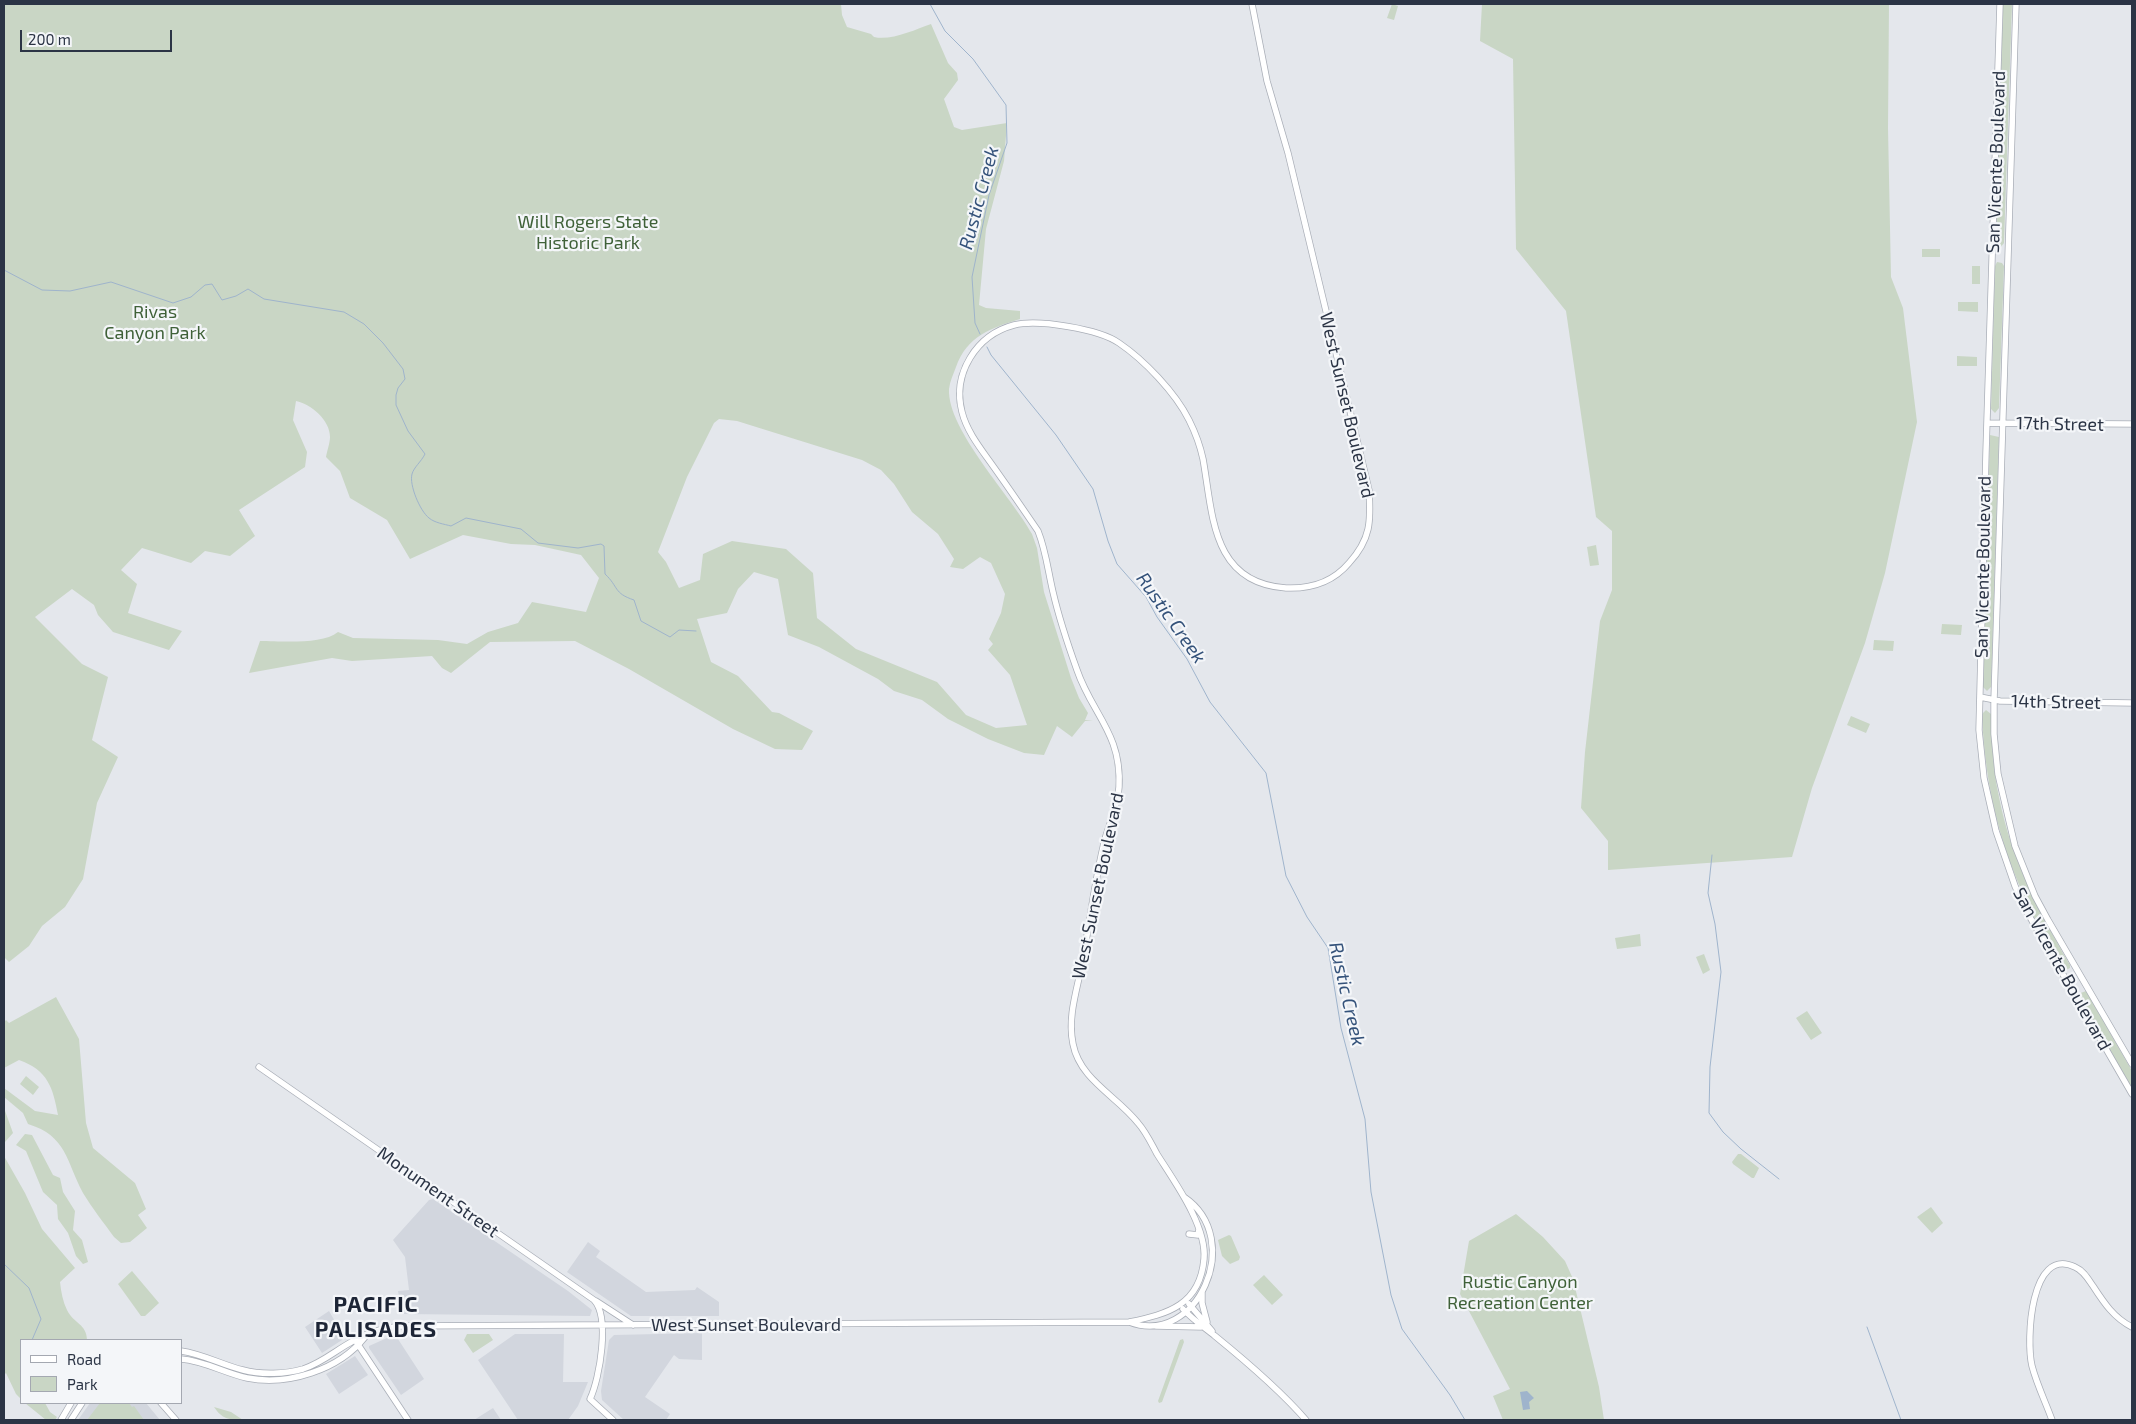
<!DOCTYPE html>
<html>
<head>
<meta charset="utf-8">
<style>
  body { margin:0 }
  #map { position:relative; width:2136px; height:1424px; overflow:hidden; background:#e4e7ec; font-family:"Exo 2",sans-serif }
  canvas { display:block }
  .frame { position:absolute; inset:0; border:5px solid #2b3445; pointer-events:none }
  .legend { position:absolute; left:20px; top:1339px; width:162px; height:65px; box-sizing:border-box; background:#f4f6f9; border:1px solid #a4a8b1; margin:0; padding:6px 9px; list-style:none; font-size:15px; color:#2b3445 }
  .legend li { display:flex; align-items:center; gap:10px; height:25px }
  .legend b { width:25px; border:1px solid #a4a8b1 }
  .scale { position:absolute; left:20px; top:30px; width:152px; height:22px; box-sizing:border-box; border:2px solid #2b3445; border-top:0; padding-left:6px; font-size:15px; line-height:18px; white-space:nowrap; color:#2b3445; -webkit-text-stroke:4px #f4f6f9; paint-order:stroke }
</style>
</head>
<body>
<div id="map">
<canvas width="2136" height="1424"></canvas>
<div class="frame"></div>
<ul class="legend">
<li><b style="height:6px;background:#fff"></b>Road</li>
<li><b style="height:14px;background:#c9d6c5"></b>Park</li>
</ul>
<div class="scale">200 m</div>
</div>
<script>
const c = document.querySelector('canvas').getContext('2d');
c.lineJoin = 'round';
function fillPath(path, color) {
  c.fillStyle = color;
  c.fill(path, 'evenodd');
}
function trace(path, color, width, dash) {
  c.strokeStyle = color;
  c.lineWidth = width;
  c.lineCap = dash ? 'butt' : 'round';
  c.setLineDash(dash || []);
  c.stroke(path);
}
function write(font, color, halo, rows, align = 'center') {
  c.font = font + ' "Exo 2",sans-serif';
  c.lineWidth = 4.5;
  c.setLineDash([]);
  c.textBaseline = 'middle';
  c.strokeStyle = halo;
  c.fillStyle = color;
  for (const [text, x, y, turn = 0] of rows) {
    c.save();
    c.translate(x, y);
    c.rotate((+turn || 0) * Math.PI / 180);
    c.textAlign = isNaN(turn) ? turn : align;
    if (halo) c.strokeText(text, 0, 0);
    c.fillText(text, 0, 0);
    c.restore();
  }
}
const built = new Path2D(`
  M 433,1199 L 568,1291 L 592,1310 L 590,1316 L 402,1314 L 398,1291 L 409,1290 L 405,1257 L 393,1240 L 429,1200 Z
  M 588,1242 L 600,1251 L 596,1257 L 646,1292 L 695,1290 L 697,1287 L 719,1302 L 719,1316 L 631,1316 L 567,1272 Z
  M 329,1311 L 343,1335 L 342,1340 L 322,1353 L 305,1327 Z
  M 702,1333 L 702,1360 L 679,1359 L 674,1355 L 645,1397 L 670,1414 L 666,1420 L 624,1420 L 602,1400 L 601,1391 L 609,1340 L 614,1335 Z
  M 515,1334 L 564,1334 L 563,1382 L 588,1382 L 578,1406 L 568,1420 L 518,1420 L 478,1360 Z
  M 396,1336 L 424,1379 L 401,1395 L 369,1348 L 369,1346 L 387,1338 Z
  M 355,1356 L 368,1375 L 339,1394 L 326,1374 Z
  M 90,1403 L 146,1403 L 160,1420 L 78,1420 Z
  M 493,1408 L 501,1420 L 474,1420 Z`);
const green = new Path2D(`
  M 4,4 L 841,4 L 842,15 L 847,27 L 871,34 L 874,37 C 891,41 914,30 931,24 L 948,63 L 957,73 L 958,80 L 944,99 L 954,127 L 962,130 L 1007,123 L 1004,161 L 986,229 L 979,305 L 986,308 L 1020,311 L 1020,319 C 991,328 967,336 956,367 C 953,375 950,381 949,389 C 947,430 1012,497 1032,534 L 1037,548 L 1044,592 L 1071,678 L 1079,698 L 1088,713 L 1085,720 L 1093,720 L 1085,721 L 1072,737 L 1057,726 L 1044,755 L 1024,753 L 988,739 L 948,719 L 922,700 L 894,691 L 878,679 L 819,647 L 788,635 L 778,579 L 754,572 L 738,589 L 727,613 L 697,619 L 711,662 L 738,676 L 772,712 L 779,713 L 813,731 L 802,750 L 775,749 L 733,729 L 629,669 L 575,641 L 490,642 L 451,673 L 442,668 L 432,656 L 352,661 L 332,658 L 249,673 L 260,641 C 281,641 322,645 338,632 L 353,638 L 438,640 L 467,644 L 488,632 L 518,623 L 532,602 L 586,612 L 599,578 L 581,555 L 535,545 L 511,544 L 463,535 L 410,559 L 387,520 L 350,498 L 340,471 L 326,457 C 327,451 330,443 330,437 C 330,420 311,404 296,401 L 293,420 L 307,452 L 305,467 L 239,510 L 255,536 L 230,556 L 205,551 L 191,563 L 142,548 L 121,570 L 137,584 L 128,613 L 182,631 L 169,650 L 113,632 L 98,615 L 94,605 L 72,589 L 35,617 L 82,664 L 108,677 L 92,740 L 118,757 L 97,803 L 83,879 L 65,907 L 42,926 L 29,946 L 9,962 L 4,957 ZM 719,419 L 737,421 L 862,460 L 881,470 L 894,484 L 912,512 L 938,534 L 954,559 L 950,567 L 963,569 L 980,557 L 991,563 L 1005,594 L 1001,613 L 989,639 L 993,644 L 988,650 L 1010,675 L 1027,725 L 996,728 L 966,715 L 937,682 L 856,649 L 817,618 L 813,573 L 786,549 L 732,541 L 703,554 L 700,580 L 679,588 L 666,562 L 658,552 L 687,477 L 714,423 Z
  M 1392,4 L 1398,6 L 1394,20 L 1387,18 Z
  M 1482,4 L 1889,4 L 1888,128 L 1891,277 L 1903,308 L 1917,422 L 1885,573 L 1865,643 L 1812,788 L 1792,857 L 1608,870 L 1608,841 L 1581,808 L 1585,752 L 1600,621 L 1612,590 L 1612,531 L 1596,517 L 1566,311 L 1516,249 L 1513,59 L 1480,41 Z
  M 2003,4 L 2012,4 L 2004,243 L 2000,248 L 1996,243 Z
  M 1922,249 L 1940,249 L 1940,257 L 1922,257 Z
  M 1997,262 L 2002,263 L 2004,266 L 1999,408 L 1995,413 L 1991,409 L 1995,266 Z
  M 1972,266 L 1980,266 L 1980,284 L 1972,284 Z
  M 1958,302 L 1978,302 L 1978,312 L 1958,311 Z
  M 1957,356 L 1977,357 L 1977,366 L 1957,366 Z
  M 1990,435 L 1999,437 L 1991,687 L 1987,691 L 1983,687 Z
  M 1596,545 L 1599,565 L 1590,566 L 1587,547 Z
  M 1942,624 L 1962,625 L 1961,635 L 1941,634 Z
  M 1874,640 L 1894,641 L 1893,651 L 1873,650 Z
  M 1986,710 L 1991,714 C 1992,742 1993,770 1999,797 C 2011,859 2039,911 2070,965 L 2070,968 L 2066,970 L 2062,968 C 2012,884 1986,813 1982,714 Z
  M 1851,716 L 1870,724 L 1866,733 L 1847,725 Z
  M 1640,934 L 1641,946 L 1617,949 L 1615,938 Z
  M 1704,954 L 1710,970 L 1703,974 L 1696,957 Z
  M 2086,991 L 2132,1071 L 2132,1088 L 2078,994 Z
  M 56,997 L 79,1039 L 86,1123 L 93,1148 L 135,1183 L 146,1209 L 138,1215 L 147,1228 L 130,1242 L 121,1243 L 114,1237 C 104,1223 92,1208 83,1193 C 66,1161 67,1136 28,1124 L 23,1113 L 4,1097 L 4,1088 L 35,1111 L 58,1115 C 53,1088 48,1070 19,1060 L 4,1068 L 4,1022 L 6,1020 L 9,1023 Z
  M 1807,1011 L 1822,1033 L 1811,1040 L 1796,1018 Z
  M 26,1076 L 39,1087 L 33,1095 L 20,1084 Z
  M 4,1108 L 13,1133 L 5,1142 L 4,1141 Z
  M 25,1134 L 32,1135 L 53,1175 L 60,1178 L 63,1192 L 75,1211 L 73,1230 L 82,1240 L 88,1262 L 83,1264 L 76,1256 L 68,1233 L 58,1219 L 57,1205 L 43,1192 L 26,1151 L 16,1145 Z
  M 1738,1154 L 1741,1154 L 1759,1168 L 1754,1178 L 1752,1178 L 1733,1164 L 1732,1162 Z
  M 4,1156 L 25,1193 L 42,1229 L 75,1268 L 60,1282 C 61,1292 63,1302 67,1310 C 73,1323 87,1324 87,1340 L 21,1340 L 21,1399 L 16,1394 L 6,1373 L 4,1375 Z
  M 1931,1207 L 1943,1223 L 1932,1233 L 1917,1217 Z
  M 1516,1214 L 1543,1237 L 1565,1261 L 1573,1279 L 1599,1387 L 1604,1420 L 1503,1420 L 1493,1396 L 1510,1389 L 1460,1294 L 1469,1241 Z
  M 1229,1235 L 1231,1236 L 1240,1257 L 1239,1260 L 1230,1264 L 1222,1256 L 1218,1240 Z
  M 132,1271 L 159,1303 L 145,1316 L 141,1316 L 118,1284 Z
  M 1264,1275 L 1283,1295 L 1272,1305 L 1253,1285 Z
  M 467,1334 L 489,1334 L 493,1340 L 473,1353 L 464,1340 Z
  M 1183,1339 L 1184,1342 L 1162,1402 L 1159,1403 L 1158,1401 L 1180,1340 Z
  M 25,1403 L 45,1403 L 50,1412 L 57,1417 L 55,1420 L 46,1420 Z
  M 100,1403 L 129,1403 L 132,1407 L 134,1406 L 144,1420 L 87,1420 Z
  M 214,1407 L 231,1412 L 243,1420 C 229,1420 222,1419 214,1407 Z`);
const water = new Path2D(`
  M 1527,1391 L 1534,1398 L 1529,1402 L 1530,1409 L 1523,1410 L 1520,1392 Z`);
const stream = new Path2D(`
  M 930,4 L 945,31 L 973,59 L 1006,105 L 1007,143 L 989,195 L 972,277 L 975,323 L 980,334
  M 4,270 L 42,290 L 70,291 L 111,282 L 173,303 L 191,297 L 205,285 L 212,284 L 222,300 L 236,296 L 248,289 L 264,299 L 344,312 L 364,324 L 383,343 L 403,369 L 405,379 L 398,388 L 396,395 L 396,405 L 408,431 L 425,454 C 421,462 414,467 412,474 C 409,485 420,511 429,518 C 435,523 444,524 451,526 L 466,518 L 521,529 L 538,543 L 578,548 L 601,544 L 604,546 L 605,574 C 619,587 613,593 634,600 L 641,621 L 670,637 L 679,630 L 696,631
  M 987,347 L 991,355 L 1056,435 L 1093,489 L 1108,541 L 1117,564 L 1146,597 L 1157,617 L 1187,659 L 1210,702 L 1266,773 L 1286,876 L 1307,917 L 1328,948 L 1341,1028 L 1365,1119 L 1371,1192 L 1391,1295 L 1402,1329 L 1450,1395 L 1465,1420
  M 1712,855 L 1708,893 L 1715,924 L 1721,972 L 1710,1067 L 1709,1113 L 1723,1132 L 1741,1149 L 1779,1179
  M 4,1264 L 29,1288 L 41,1319 L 32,1340
  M 1867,1327 L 1901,1420`);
const secondary = new Path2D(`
  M 2000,4 L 1986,452 L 1979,730 L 1984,778 L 1996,831 L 2015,886 L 2027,912 L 2132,1094
  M 2016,4 L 1994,700 L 1994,734 L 1998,774 L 2015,846 L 2035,896 L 2048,920 L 2132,1064
  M 1987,423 L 2132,424
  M 1980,697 L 2000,701 L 2132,703
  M 259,1067 L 594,1300 C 610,1317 600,1378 590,1399 L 613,1420
  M 1189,1234 L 1198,1235 L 1199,1229
  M 1202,1292 L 1202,1303 L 1207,1322
  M 596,1301 L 633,1325
  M 1189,1304 L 1212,1331
  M 1183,1309 C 1193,1320 1204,1327 1215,1336 C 1247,1362 1279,1389 1306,1420
  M 1129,1322 C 1197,1348 1246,1239 1184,1197
  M 1156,1326 L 1201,1327
  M 357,1343 L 408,1420
  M 181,1351 C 203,1354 222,1365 243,1370 C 262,1375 285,1374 303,1369 C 322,1363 336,1350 353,1341 C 366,1333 385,1328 400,1326 L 1129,1322 C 1168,1314 1200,1305 1204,1259 C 1207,1226 1174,1181 1157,1154 C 1151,1143 1146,1132 1138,1123 C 1117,1096 1080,1080 1073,1044 C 1067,1016 1078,987 1083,959 C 1090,920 1095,878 1105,839 C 1110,822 1118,805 1119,787 C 1122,734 1092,714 1077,670 C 1068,645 1059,618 1053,592 C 1048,571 1046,551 1038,531 C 1023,509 1008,487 993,466 C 981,449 967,432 962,412 C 952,374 976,335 1014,325 C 1038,319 1099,329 1119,343 C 1144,360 1175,392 1189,420 C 1195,432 1200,445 1203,459 C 1213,514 1211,583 1286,588 C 1310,589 1333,582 1349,563 C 1371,539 1371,521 1369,490 L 1288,153 L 1267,81 L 1252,4
  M 181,1359 C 205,1361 224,1373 247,1378 C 288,1386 339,1370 365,1337
  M 161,1403 L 176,1420
  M 61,1420 L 71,1403
  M 71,1420 L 82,1403
  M 2052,1420 C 2046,1403 2037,1385 2032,1366 C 2026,1341 2030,1245 2075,1267 C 2084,1271 2088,1279 2093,1286 C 2104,1303 2114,1318 2132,1327`);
const streetNames = [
  ["San Vicente Boulevard",1996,162,-88],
  ["West Sunset Boulevard",1347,405,77],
  ["17th Street",2060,424,1],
  ["San Vicente Boulevard",1983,567,-89],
  ["14th Street",2056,702,1],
  ["West Sunset Boulevard",1098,886,-78],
  ["San Vicente Boulevard",2062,969,61],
  ["Monument Street",438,1192,35],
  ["West Sunset Boulevard",746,1325]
];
const parkNames = [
  ["Will Rogers State",588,222],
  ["Historic Park",588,243],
  ["Rivas",155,312],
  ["Canyon Park",155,333],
  ["Rustic Canyon",1520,1282],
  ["Recreation Center",1520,1303]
];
const waterNames = [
  ["Rustic Creek",979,198,-75],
  ["Rustic Creek",1171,618,55],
  ["Rustic Creek",1347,994,77]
];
const districtNames = [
  ["PACIFIC",376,1305],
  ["PALISADES",376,1330]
];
fillPath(built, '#d2d6de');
fillPath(green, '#c9d6c5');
fillPath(water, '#9fb4cc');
trace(stream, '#9fb4cc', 1);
trace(secondary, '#a9aeb7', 7);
trace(secondary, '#fff', 5.5);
write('18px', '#2b3445', '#f4f6f9', streetNames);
write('18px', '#3f6138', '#f4f6f9', parkNames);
write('italic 19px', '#34527a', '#f4f6f9', waterNames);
c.letterSpacing = '1px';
write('bold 22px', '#1d2536', '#f4f6f9', districtNames);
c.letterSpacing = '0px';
</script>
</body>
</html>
